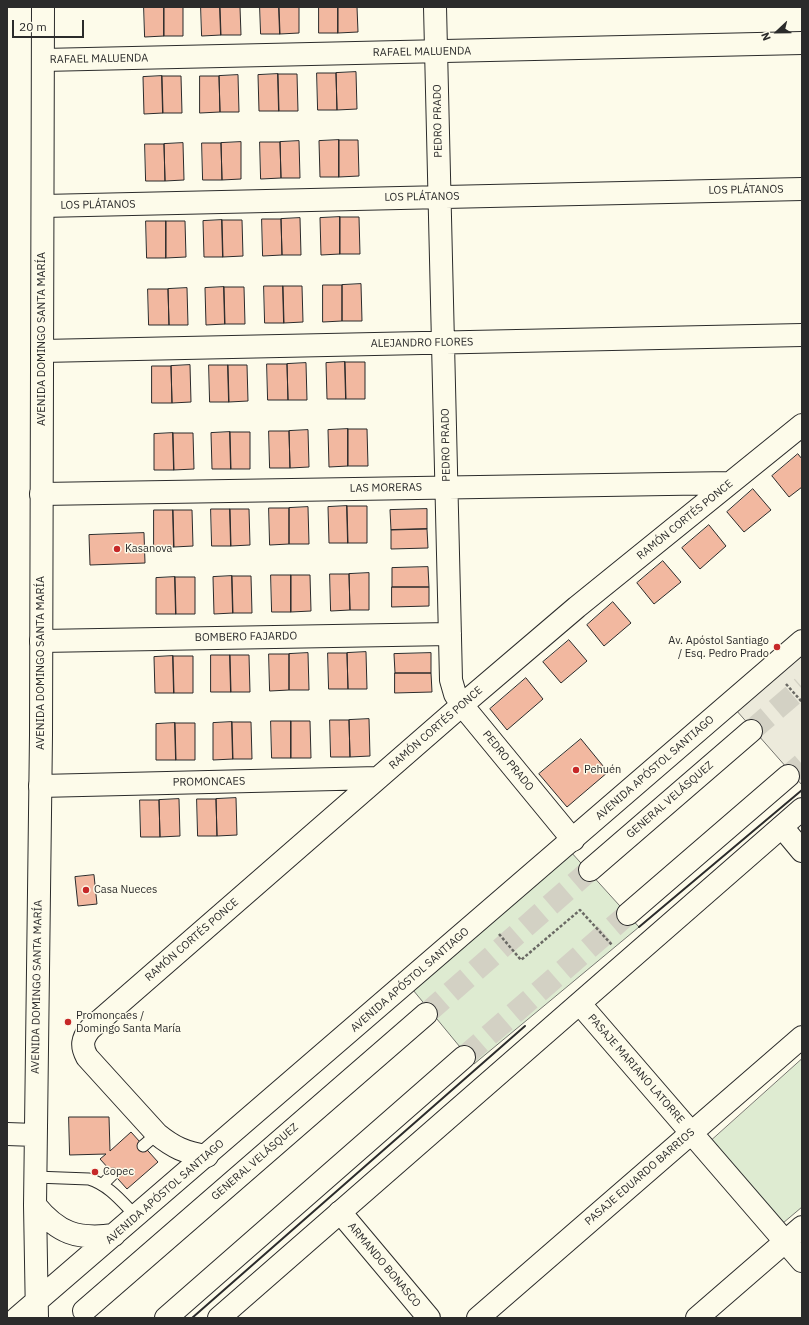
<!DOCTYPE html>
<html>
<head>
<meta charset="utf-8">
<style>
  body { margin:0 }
  #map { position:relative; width:809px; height:1325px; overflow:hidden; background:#fdfbea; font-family:"IBM Plex Sans",sans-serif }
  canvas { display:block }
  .frame { position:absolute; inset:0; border:8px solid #2b2b2b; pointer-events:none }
  .north { position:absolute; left:757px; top:12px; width:40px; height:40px; -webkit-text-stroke:3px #fdfbea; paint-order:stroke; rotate:248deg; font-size:11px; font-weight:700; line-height:16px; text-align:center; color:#2b2b2b }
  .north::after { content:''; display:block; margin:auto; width:14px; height:18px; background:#2b2b2b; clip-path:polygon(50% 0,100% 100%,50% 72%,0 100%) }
  .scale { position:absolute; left:12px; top:20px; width:72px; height:18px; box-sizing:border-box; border:2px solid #2b2b2b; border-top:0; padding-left:5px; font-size:12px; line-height:14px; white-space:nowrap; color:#2b2b2b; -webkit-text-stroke:3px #fdfbea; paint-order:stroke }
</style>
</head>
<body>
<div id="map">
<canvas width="809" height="1325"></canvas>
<div class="frame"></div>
<div class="north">N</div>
<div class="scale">20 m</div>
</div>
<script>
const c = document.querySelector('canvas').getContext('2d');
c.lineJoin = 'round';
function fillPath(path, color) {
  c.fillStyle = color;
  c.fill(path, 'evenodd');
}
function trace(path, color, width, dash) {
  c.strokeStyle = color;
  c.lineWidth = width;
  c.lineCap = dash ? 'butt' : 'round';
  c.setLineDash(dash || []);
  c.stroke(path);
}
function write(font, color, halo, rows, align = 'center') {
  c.font = font + ' "IBM Plex Sans",sans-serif';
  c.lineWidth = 3;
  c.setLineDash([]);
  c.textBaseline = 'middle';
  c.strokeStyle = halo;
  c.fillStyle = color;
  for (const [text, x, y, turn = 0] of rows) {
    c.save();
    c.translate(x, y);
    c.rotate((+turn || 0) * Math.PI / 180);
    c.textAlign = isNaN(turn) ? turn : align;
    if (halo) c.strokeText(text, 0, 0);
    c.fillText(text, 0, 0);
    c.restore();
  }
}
const green = new Path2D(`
  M 570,851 L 639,927 L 474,1064 L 413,990 Z
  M 802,1059 L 802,1207 L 783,1223 L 712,1140 Z`);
const parking = new Path2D(`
  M 802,641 L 802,785 L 736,710 Z`);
const building = new Path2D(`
  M 144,7 L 164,7 L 164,36 L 145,37 Z
  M 164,7 L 183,7 L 183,36 L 164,36 Z
  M 201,7 L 220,7 L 221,35 L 202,36 Z
  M 220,7 L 240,7 L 241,35 L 221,35 Z
  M 260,7 L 279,7 L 280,34 L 261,34 Z
  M 279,7 L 299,7 L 299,33 L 280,34 Z
  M 319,7 L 338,7 L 338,33 L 319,33 Z
  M 338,7 L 357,7 L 358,32 L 338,33 Z
  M 356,72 L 357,109 L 337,110 L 336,73 Z
  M 317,73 L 336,73 L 337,110 L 318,110 Z
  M 278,74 L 297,74 L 298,111 L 279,111 Z
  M 278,74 L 279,111 L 259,111 L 258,75 Z
  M 238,75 L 239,112 L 220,112 L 219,76 Z
  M 162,76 L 181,76 L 182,113 L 163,113 Z
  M 162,76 L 163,113 L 144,114 L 143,77 Z
  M 200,76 L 219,76 L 220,112 L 200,113 Z
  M 339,140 L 358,140 L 359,176 L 339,177 Z
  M 339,140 L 339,177 L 320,177 L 319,141 Z
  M 299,141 L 300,178 L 281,178 L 280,142 Z
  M 241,142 L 241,179 L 222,180 L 221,143 Z
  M 260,142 L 280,142 L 281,178 L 261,179 Z
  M 183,143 L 184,180 L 165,181 L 164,144 Z
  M 202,143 L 221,143 L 222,180 L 203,180 Z
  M 145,144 L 164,144 L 165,181 L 146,181 Z
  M 340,217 L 359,217 L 360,254 L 340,254 Z
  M 340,217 L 340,254 L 321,255 L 320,218 Z
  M 300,218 L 301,255 L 282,255 L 281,219 Z
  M 262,219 L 281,219 L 282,255 L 263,256 Z
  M 222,220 L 242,220 L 243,256 L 223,257 Z
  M 222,220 L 223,257 L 204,257 L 203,221 Z
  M 146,221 L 166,221 L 166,258 L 147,258 Z
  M 166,221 L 185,221 L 186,257 L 166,258 Z
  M 361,284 L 362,321 L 342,321 L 342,285 Z
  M 323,285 L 342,285 L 342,321 L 323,322 Z
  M 264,286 L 283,286 L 284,323 L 265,323 Z
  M 283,286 L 302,286 L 303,322 L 284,323 Z
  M 224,287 L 225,324 L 206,325 L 205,288 Z
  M 224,287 L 244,287 L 245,324 L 225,324 Z
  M 187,288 L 188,325 L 169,325 L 168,289 Z
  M 148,289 L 168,289 L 169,325 L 149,325 Z
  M 345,362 L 365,362 L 365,399 L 346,399 Z
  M 345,362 L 346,399 L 327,399 L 326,363 Z
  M 306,363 L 307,400 L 288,400 L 287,364 Z
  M 267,364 L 287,364 L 288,400 L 268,400 Z
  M 190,365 L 191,402 L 172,403 L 171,366 Z
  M 209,365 L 228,365 L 229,402 L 210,402 Z
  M 228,365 L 247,365 L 248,401 L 229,402 Z
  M 152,366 L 171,366 L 172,403 L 152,403 Z
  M 348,429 L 367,429 L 368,466 L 348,466 Z
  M 348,429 L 348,466 L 329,467 L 328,430 Z
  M 308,430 L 309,467 L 290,468 L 289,431 Z
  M 269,431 L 289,431 L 290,468 L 270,468 Z
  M 230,432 L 231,469 L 212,469 L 211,433 Z
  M 230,432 L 250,432 L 250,469 L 231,469 Z
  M 173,433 L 193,433 L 194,469 L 174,470 Z
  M 173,433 L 174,470 L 154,470 L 154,434 Z
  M 798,454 L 802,459 L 802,487 L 789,497 L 772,476 Z
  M 753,489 L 771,510 L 744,532 L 727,512 Z
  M 347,506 L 367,506 L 367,543 L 348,543 Z
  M 347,506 L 348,543 L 329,543 L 328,507 Z
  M 308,507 L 309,544 L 289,544 L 289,508 Z
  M 269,508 L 289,508 L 289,544 L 270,545 Z
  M 211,509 L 230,509 L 231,546 L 212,546 Z
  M 230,509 L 249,509 L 250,545 L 231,546 Z
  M 427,509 L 427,529 L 391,530 L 390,510 Z
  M 154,510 L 173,510 L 174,547 L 154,547 Z
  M 173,510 L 192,510 L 193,546 L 174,547 Z
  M 709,525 L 726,546 L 700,569 L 682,548 Z
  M 427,529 L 428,548 L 391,549 L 391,530 Z
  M 144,533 L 145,563 L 90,565 L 89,535 Z
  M 663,561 L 681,582 L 654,604 L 637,583 Z
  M 428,567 L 429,587 L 392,587 L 392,568 Z
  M 369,573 L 369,610 L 350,610 L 349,574 Z
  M 330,574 L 349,574 L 350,610 L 331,611 Z
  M 271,575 L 291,575 L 291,612 L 272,612 Z
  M 291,575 L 310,575 L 311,611 L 291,612 Z
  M 232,576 L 251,576 L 252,613 L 233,613 Z
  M 232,576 L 233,613 L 214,614 L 213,577 Z
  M 175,577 L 195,577 L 195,614 L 176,614 Z
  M 175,577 L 176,614 L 156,614 L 156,578 Z
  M 392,587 L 429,587 L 429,606 L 392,607 Z
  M 613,602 L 631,623 L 604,646 L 587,625 Z
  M 569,640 L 587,661 L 561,683 L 543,662 Z
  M 366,652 L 367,689 L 348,689 L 347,653 Z
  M 308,653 L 309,690 L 289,690 L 289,654 Z
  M 328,653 L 347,653 L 348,689 L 329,689 Z
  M 431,653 L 431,673 L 395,673 L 394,654 Z
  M 269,654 L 289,654 L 289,690 L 270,691 Z
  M 211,655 L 230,655 L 231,692 L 211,692 Z
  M 230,655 L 249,655 L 250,692 L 231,692 Z
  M 173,656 L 193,656 L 193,693 L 174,693 Z
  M 173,656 L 174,693 L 155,693 L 154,657 Z
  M 395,673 L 431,673 L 432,692 L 395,693 Z
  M 526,678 L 543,699 L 507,730 L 490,709 Z
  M 369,719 L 370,756 L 350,757 L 349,720 Z
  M 330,720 L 349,720 L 350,757 L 331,757 Z
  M 271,721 L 291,721 L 291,758 L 272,758 Z
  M 291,721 L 310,721 L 311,758 L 291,758 Z
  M 232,722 L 251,722 L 252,759 L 233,759 Z
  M 232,722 L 233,759 L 213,760 L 213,723 Z
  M 175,723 L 195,723 L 195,760 L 176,760 Z
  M 175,723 L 176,760 L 156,760 L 156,724 Z
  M 581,739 L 608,772 L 567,807 L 539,774 Z
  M 236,798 L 237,835 L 217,836 L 216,799 Z
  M 179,799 L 180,836 L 160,837 L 159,800 Z
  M 197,799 L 216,799 L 217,836 L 198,836 Z
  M 140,800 L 159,800 L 160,837 L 141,837 Z
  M 94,875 L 97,904 L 78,906 L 75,877 Z
  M 69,1117 L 109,1117 L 110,1151 L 131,1132 L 158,1162 L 127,1189 L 100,1159 L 106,1154 L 70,1155 Z`);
const highwayTunnel = new Path2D(`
  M 751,731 L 802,687
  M 788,776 L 802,764
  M 426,1014 L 590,870
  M 464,1057 L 628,914`);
const path = new Path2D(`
  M 786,684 L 802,702
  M 499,934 L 521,960 L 580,910 L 612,945`);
const lane = new Path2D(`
  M 143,1146 L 157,1134
  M 35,1177 L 89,1179 C 109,1185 122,1202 136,1216
  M 103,1184 L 113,1174`);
const street = new Path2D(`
  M 435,7 L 451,680 L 455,694 L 462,705 L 573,840
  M 43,60 L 802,43
  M 43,206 L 802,189
  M 42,351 L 802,335
  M 41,494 L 730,483
  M 41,641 L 450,634
  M 40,786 L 378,778
  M 782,827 L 802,851
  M 580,1004 L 802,1261
  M 207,1156 C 185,1153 173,1147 157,1134 L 87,1057 C 81,1046 82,1039 90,1029 L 462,705 L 577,607 L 802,425
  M 340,1212 L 429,1318
  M 478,1318 L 802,1037
  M 697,1318 L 802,1227`);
const secondary = new Path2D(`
  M 7,1134 L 35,1135
  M 35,1205 C 58,1233 77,1240 114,1235
  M 17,1318 L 802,641
  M 37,1318 L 35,1205 L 41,735 L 43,7
  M 219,1318 L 802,809`);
const highway = new Path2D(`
  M 590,870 L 751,731
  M 628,914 L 788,776
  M 84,1311 L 426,1014
  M 166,1318 L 464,1057`);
const wall = new Path2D(`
  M 639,927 L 802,790
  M 192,1318 L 525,1026`);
const markers = [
  [117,549,4,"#c62828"],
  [777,647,4,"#c62828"],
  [576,770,4,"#c62828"],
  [86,890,4,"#c62828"],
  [68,1022,4,"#c62828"],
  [95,1172,4,"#c62828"]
];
const streetNames = [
  ["RAFAEL MALUENDA",422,52,-1],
  ["RAFAEL MALUENDA",99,59,-1],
  ["PEDRO PRADO",438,121,-91],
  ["LOS PLÁTANOS",746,190,-1],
  ["LOS PLÁTANOS",422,197,-1],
  ["LOS PLÁTANOS",98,205,-1],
  ["AVENIDA DOMINGO SANTA MARÍA",42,339,-90],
  ["ALEJANDRO FLORES",422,343,-1],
  ["PEDRO PRADO",446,445,-91],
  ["LAS MORERAS",386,488,-1],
  ["RAMÓN CORTÉS PONCE",685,520,-39],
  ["BOMBERO FAJARDO",246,637,-1],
  ["AVENIDA DOMINGO SANTA MARÍA",41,663,-90],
  ["RAMÓN CORTÉS PONCE",436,728,-41],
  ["PEDRO PRADO",508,761,51],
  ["AVENIDA APÓSTOL SANTIAGO",655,768,-41],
  ["PROMONCAES",209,782,-1],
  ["GENERAL VELÁSQUEZ",670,800,-41],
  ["RAMÓN CORTÉS PONCE",192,940,-41],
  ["AVENIDA APÓSTOL SANTIAGO",410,980,-41],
  ["AVENIDA DOMINGO SANTA MARÍA",37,987,-89],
  ["PASAJE MARIANO LATORRE",636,1069,49],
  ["GENERAL VELÁSQUEZ",255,1162,-41],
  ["PASAJE EDUARDO BARRIOS",640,1177,-41],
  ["AVENIDA APÓSTOL SANTIAGO",165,1192,-41],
  ["ARMANDO BONASCO",384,1265,50]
];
const poiNames = [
  ["Kasanova",125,549],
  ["Av. Apóstol Santiago",769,641,"right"],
  ["/ Esq. Pedro Prado",769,654,"right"],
  ["Pehuén",584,770],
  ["Casa Nueces",94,890],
  ["Promoncaes /",76,1016],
  ["Domingo Santa María",76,1029],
  ["Copec",103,1172]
];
fillPath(green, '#deebd1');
trace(green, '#74746e', 1);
fillPath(parking, '#eceadb');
trace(parking, '#74746e', 1);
fillPath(building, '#f2b8a0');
trace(building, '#2b2b2b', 1);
trace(highwayTunnel, '#d3d1c4', 22, [22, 11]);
trace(lane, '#2b2b2b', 13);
trace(street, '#2b2b2b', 24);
trace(secondary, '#2b2b2b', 24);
trace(highway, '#2b2b2b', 24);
trace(path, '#6a6964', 2.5, [3, 2]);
trace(lane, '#fdfbea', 11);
trace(street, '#fdfbea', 22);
trace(secondary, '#fdfbea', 22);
trace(highway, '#fdfbea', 22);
trace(wall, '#2b2b2b', 2);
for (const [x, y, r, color] of markers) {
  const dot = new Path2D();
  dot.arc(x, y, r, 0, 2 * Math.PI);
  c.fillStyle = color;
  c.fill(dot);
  trace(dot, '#fdfbea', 1.5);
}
write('11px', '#2b2b2b', '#fdfbea', streetNames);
write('11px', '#2b2b2b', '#fdfbea', poiNames, 'left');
</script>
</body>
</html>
